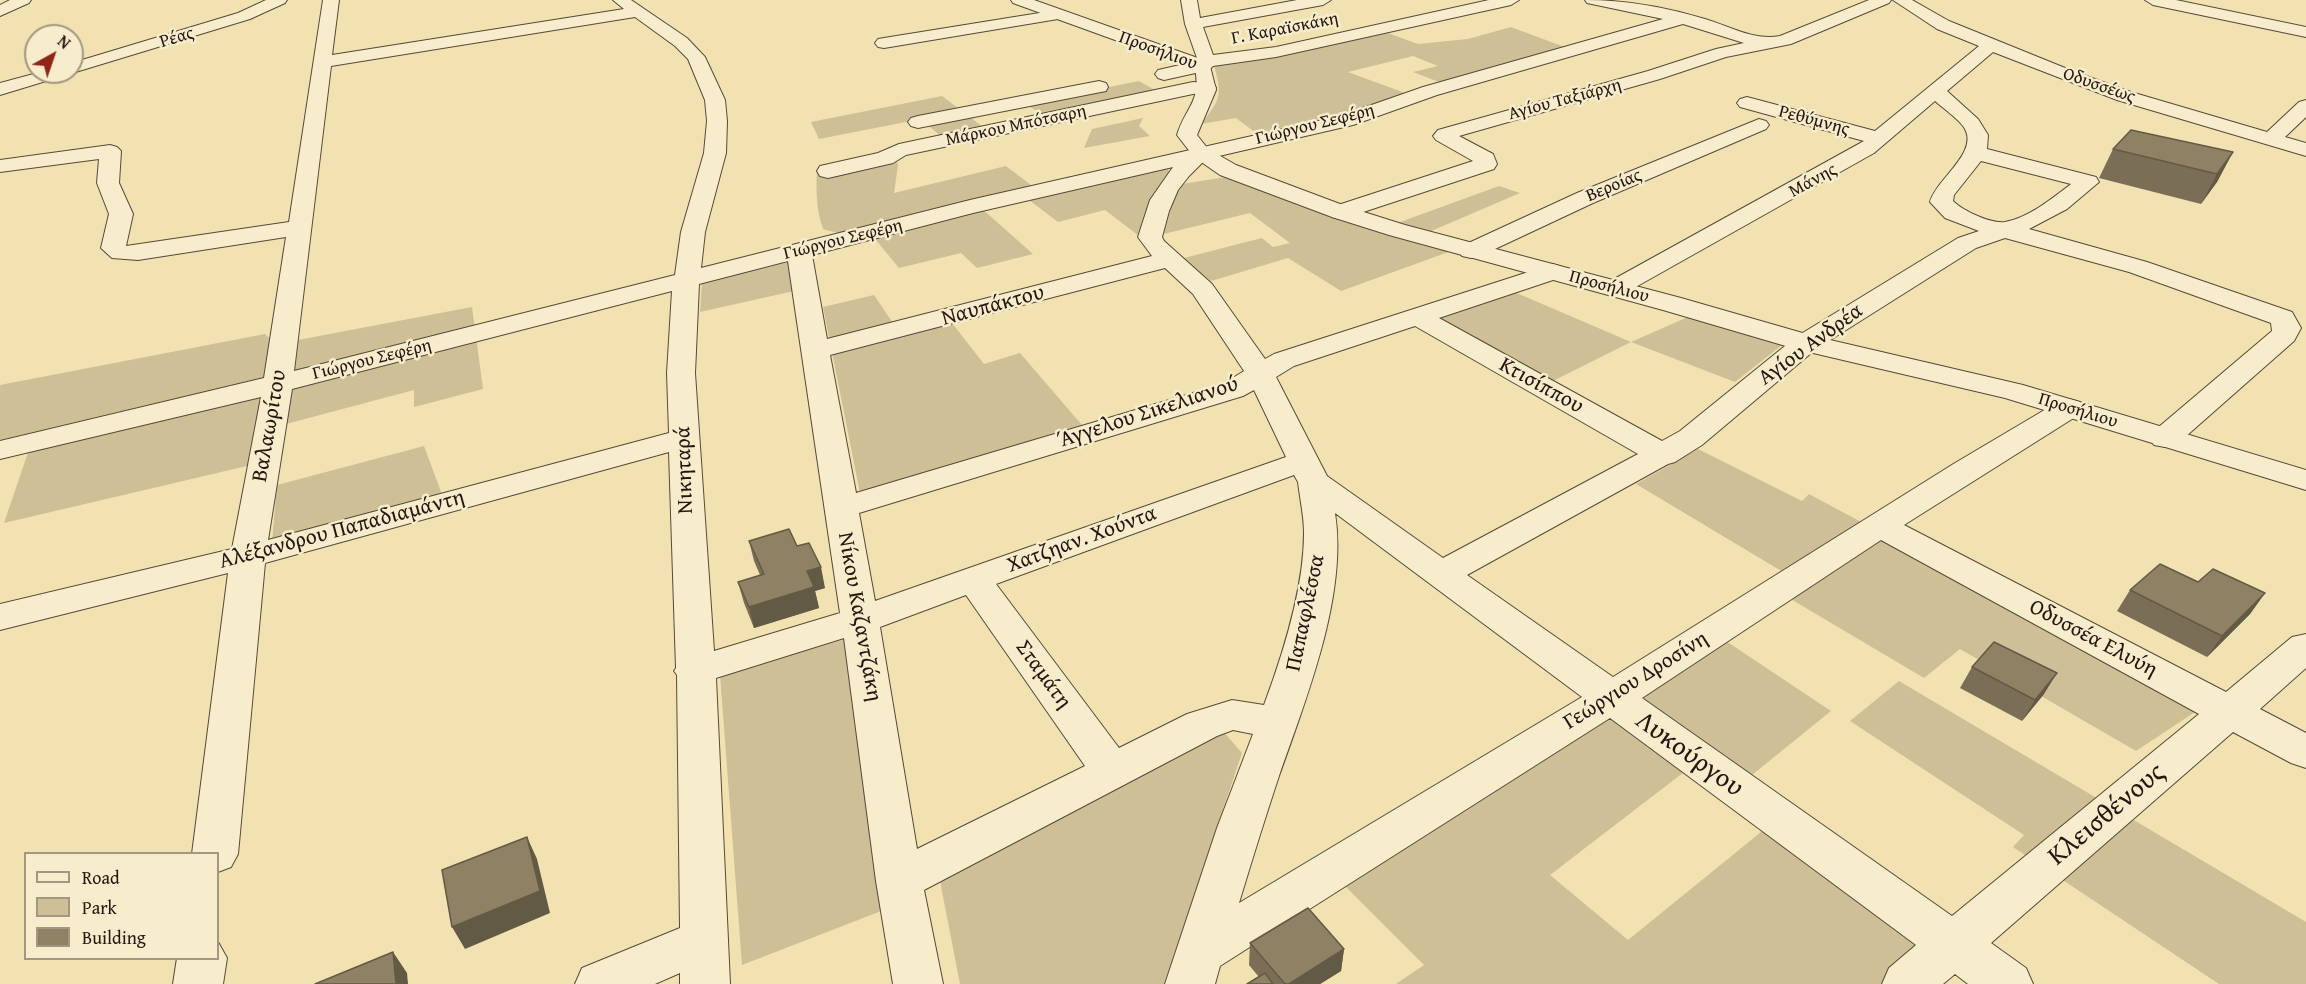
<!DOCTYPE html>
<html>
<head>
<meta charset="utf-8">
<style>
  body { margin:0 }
  #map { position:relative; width:2306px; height:984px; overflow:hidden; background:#f2e1b1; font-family:"Gentium Book Plus",serif }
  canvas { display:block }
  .legend { position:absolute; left:24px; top:852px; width:195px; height:108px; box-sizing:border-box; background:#f7eccc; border:2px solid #a29781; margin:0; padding:8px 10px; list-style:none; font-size:18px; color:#221810 }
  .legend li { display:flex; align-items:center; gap:12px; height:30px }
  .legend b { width:30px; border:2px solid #a29781 }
  .north { position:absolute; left:24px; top:24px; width:60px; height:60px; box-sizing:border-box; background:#f7eccc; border:2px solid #a29781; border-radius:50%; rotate:40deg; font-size:16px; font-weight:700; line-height:24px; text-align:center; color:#221810 }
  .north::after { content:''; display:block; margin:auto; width:21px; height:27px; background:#8f2418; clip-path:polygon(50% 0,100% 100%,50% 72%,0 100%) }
</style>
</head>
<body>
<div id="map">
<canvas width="2306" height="984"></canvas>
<ul class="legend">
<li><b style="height:8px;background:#f7eccc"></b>Road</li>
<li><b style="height:16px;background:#cfbf96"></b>Park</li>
<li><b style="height:16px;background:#8e8164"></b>Building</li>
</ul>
<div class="north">N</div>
</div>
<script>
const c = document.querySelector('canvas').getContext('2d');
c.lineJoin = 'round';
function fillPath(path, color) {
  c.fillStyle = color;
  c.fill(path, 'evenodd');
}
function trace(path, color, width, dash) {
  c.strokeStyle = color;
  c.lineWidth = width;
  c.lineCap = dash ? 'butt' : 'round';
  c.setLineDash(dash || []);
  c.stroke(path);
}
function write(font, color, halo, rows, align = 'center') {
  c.font = font + ' "Gentium Book Plus",serif';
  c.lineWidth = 5;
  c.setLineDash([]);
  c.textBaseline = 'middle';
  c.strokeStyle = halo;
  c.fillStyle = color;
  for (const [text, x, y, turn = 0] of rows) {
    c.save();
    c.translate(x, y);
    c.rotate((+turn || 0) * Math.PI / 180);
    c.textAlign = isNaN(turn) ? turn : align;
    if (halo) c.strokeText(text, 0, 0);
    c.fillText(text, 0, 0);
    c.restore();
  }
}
const green = new Path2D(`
  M 1511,27 L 1570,49 L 1444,84 L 1413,72 L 1438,66 L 1413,56 L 1348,72 L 1405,93 L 1361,112 L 1260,136 L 1236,118 L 1201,124 C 1221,99 1223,94 1213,63 L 1382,31 L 1418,44 L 1468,39 Z
  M 1139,81 L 1160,93 L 1049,118 L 1025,104 Z
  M 942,96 L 987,130 L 944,139 L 921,119 L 819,139 L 811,122 Z
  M 1143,118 L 1139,126 L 1150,136 L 1084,148 L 1092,129 Z
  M 882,156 L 896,160 L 898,165 L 894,193 L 1006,166 L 1044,195 L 1165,165 C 1173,173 1167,179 1163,187 L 1226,177 L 1381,229 L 1499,186 L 1520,193 L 1415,238 L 1454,250 L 1341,291 L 1288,258 L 1211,281 L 1180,259 L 1262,238 L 1273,247 L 1290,243 L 1250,213 L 1143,239 L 1105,210 L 1058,222 L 1016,190 L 972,200 L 1033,254 L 977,268 L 961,253 L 899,268 L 866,228 C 850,232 839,235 823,229 C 816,210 816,188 817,169 Z
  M 790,262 L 794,291 L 700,312 L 702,282 Z
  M 1512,291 L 1631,342 L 1690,316 L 1782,345 L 1735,382 L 1631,342 L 1549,383 L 1433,319 Z
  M 874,295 L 901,335 L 952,323 L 984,364 L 1020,353 L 1082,425 L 860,493 L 823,307 Z
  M 472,307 L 483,389 L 414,407 L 414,390 L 286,424 L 281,458 L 4,523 L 35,432 L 0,441 L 0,385 L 265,334 L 268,337 L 298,340 Z
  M 424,446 L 443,497 L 272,542 L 277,485 Z
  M 1698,449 L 1802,501 L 1809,494 L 2204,706 L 2136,751 L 1960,649 L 1924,678 L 1789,598 L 1808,587 L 1636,484 Z
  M 846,639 L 889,908 L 742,965 L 720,675 Z
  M 1723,639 L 1831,711 L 1752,775 L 1714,749 L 1550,875 L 1628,940 L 1766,828 L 1928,943 L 1882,984 L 1396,984 L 1424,965 L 1343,884 Z
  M 1899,681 L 2306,922 L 2306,984 L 2219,984 L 2013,847 L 2024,835 L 1850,721 Z
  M 1222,730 L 1242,753 L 1164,984 L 960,984 L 940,881 Z`);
const minor = new Path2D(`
  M 10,0 L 31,0 L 29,3 L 0,16 L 0,5 Z
  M 266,0 L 287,0 L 285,3 L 250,19 L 0,95 L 0,83 L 41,72 L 72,72 L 72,63 L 238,13 Z
  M 323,0 L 339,0 L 332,55 L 624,9 L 613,0 L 631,0 L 687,38 L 705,57 L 725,100 L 727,121 L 726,153 L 705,232 L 701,268 L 970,200 L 1340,116 L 1423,87 L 1663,19 L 1587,3 L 1585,0 C 1625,0 1666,7 1705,19 C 1729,26 1754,41 1780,36 L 1869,0 L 1891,0 L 1889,3 L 1791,44 L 1726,57 L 1660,79 L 1459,136 L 1493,154 L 1497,164 L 1494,169 L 1348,217 L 1340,219 L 1332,217 L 1328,212 L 1332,207 L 1473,161 L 1436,140 L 1433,136 L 1438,130 L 1648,71 L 1716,49 L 1744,43 L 1683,24 L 1437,95 L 1353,125 L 1206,159 L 1189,176 L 1178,190 L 1169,211 L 1162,237 L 1164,241 L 1212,284 L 1265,359 L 1274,354 L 1544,267 L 1553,264 L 1562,267 L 1566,272 L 1562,277 L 1439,318 L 1662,441 L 1680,431 L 1796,337 L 1958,238 L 1979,231 L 1945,218 L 1930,202 C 1936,179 1982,151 1963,126 C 1956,117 1944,109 1935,101 L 1874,153 L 1625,293 L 1616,296 L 1607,293 L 1603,288 L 1607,283 L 1864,141 L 1740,107 L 1737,103 L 1740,99 L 1747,97 L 1875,131 L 1979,46 L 1937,29 L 1893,0 L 1912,0 L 1949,21 L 2075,72 L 2131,92 L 2267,132 L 2299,102 L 2306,100 L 2306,117 L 2285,137 L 2306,143 L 2306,156 L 2117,100 L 1993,52 L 1947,91 L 1978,119 L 1988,135 L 1987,149 L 2096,177 L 2099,182 L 2067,209 L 2029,229 L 2147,262 L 2292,312 L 2301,328 L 2294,341 L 2176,445 L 2165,447 L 2154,445 L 2149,438 L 2154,431 L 2272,331 L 2271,323 L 2129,272 L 2005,238 L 1976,248 L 1816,349 L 1702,445 L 1675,462 L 1668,464 L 1467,575 L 1613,677 L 1955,463 L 2058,402 L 2069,399 L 2080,402 L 2084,408 L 2080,414 L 1904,525 L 2226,692 L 2292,637 L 2306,634 L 2306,668 L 2260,709 L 2306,733 L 2306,768 L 2291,763 L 2233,732 L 1991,943 L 2026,968 L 2033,984 L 1968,984 L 1955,974 L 1943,984 L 1882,984 L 1889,968 L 1916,945 L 1610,718 L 1220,966 L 1215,984 L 1165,984 L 1217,828 L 1253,734 L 1233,730 L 1217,736 L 924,890 L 943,984 L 893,984 L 876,881 L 844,638 L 716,678 L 730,984 L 680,984 L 680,973 L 655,984 L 575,984 L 582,968 L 680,928 L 677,675 L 674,671 L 676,668 L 669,452 L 265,563 L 238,854 L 231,867 L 218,872 L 218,854 L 192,854 L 228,573 L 0,630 L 0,604 L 232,549 L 261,397 L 0,459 L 0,441 L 264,378 L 286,237 L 138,260 L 112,258 L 101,248 L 109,214 L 97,183 L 99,159 L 0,172 L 0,160 L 110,145 L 117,147 L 121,151 L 119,183 L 133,214 L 126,246 L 289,222 ZM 635,17 L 675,46 L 688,59 L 705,100 L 707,121 L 704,153 L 681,232 L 675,275 L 294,371 L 331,66 ZM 1981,161 L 2071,184 C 2053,198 2028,218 2005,222 C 1991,224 1963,211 1953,201 L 1954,195 ZM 1173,167 L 1150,200 L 1138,237 L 1152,256 L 827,339 L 812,255 L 973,213 ZM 788,261 L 840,613 L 714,651 L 695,373 L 699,284 ZM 1165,268 L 1193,294 L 1244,371 L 1223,384 L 856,493 L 830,355 ZM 672,291 L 667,373 L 669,433 L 268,540 L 292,389 ZM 1415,326 L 1638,454 L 1443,558 L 1327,476 L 1276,377 L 1294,366 ZM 1254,390 L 1286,457 L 875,601 L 859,513 L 1243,396 ZM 1294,475 L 1298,482 C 1300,499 1304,516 1304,533 C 1304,588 1283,654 1264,705 L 1232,700 L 1187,714 L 1119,748 L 996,584 ZM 1335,513 L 1582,697 L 1239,903 C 1252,860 1265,818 1279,776 C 1306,699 1348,595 1335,513 ZM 1881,540 L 2199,714 L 1952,916 L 1642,698 ZM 966,595 L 1085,766 L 917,849 L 880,627 Z
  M 1181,0 L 1197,0 L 1200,18 L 1297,0 L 1331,0 L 1323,5 L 1203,27 L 1213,55 L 1276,47 L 1489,0 L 1519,0 L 1511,5 L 1276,57 L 1213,66 L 1209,70 L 1164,80 L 1158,78 L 1155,74 L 1158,70 L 1198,61 L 1185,24 Z
  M 2145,0 L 2176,0 L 2306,27 L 2306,37 L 2153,5 Z
  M 1058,10 L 1066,15 L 1064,18 L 884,48 L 878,47 L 875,43 L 878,39 L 884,38 Z
  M 1099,81 L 1106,83 L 1108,87 L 1106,91 L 918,128 L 911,126 L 908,122 L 911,118 L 918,116 Z
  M 1193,82 L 1214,84 L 1216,88 L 1214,92 L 1193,94 L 906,155 L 893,163 L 828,178 L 820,176 L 817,171 L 820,166 L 878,153 L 899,144 Z
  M 1759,119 L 1766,121 L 1769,125 L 1766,129 L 1593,203 L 1480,256 L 1471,258 L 1462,256 L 1459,251 L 1462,246 L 1577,193 Z
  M 218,942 L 227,958 L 223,984 L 173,984 L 177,958 L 218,958 Z`);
const tertiary = new Path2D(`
  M 1011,0 L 1034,0 L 1209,62 L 1216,90 L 1197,135 L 1208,149 L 1236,165 L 1348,207 L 1405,225 L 1681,298 L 1813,336 L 2023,385 L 2306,470 L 2306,490 L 2005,398 L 1796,349 L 1663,310 L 1389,235 L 1332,217 L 1220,175 L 1194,157 L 1177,135 C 1185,108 1202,101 1195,69 L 1013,3 Z`);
const wall = new Path2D(`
  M 2113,149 L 2233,152 L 2217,182 L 2201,204 L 2099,178 Z
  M 749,541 L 797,546 L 825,588 L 815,591 L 819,608 L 754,628 L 744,603 L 738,582 L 760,575 L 754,561 Z
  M 2198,582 L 2265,593 L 2250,614 L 2207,657 L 2117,611 L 2130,590 Z
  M 1972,667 L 2044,694 L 2022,721 L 1960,688 Z
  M 1250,943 L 1344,949 L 1341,971 L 1320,984 L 1247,984 L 1259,977 L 1249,965 Z`);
const shadedWall = new Path2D(`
  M 2233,152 L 2217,182 L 2201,204 L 2217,174 Z
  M 821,567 L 825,588 L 815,591 L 819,608 L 754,628 L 749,607 L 807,571 Z
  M 2265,593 L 2250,614 L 2207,657 L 2222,636 Z
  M 2057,673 L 2044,694 L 2022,721 L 2035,700 Z
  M 527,837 L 537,859 L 550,913 L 465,949 L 452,927 Z
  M 1344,949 L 1341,971 L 1320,984 L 1289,984 Z
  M 393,952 L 407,973 L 408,984 L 396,984 Z`);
const building = new Path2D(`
  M 2131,130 L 2233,152 L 2217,174 L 2113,149 Z
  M 789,529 L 797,546 L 809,543 L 821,567 L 807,571 L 814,587 L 749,607 L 738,582 L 764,574 L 749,541 Z
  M 2160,564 L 2198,582 L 2213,569 L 2265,593 L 2222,636 L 2130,590 Z
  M 1994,642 L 2057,673 L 2035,700 L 1972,667 Z
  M 527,837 L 540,891 L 452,927 L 442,870 Z
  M 1308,908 L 1344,949 L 1289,984 L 1285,984 L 1250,943 Z
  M 393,952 L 396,984 L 315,984 Z
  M 1265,973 L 1273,984 L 1247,984 Z`);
const farStreetnames = [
  ["Γ. Καραϊσκάκη",1285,29,-11],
  ["Ρέας",177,38,-17],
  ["Προσήλιου",1158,51,20],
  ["Οδυσσέως",2099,86,19],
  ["Αγίου Ταξιάρχη",1565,100,-15],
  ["Ρεθύμνης",1814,121,15],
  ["Γιώργου Σεφέρη",1315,125,-14],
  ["Μάρκου Μπότσαρη",1016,126,-12],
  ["Μάνης",1813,181,-29],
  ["Βεροίας",1614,186,-23],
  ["Γιώργου Σεφέρη",843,240,-14],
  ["Προσήλιου",1609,287,15],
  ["Γιώργου Σεφέρη",372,360,-14],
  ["Προσήλιου",2078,411,17]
];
const streetNames = [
  ["Ναυπάκτου",993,306,-15],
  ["Αγίου Ανδρέα",1811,345,-36],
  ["Κτισίππου",1541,386,29],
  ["Άγγελου Σικελιανού",1148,413,-18],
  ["Βαλαωρίτου",270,426,-80],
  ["Νικηταρά",685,470,-92],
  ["Αλέξανδρου Παπαδιαμάντη",342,530,-15],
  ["Χατζηαν. Χούντα",1082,540,-20],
  ["Παπαφλέσσα",1306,613,-78],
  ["Νίκου Καζαντζάκη",859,617,80],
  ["Οδυσσέα Ελυύη",2093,639,28],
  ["Σταμάτη",1043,675,54],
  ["Γεώργιου Δροσίνη",1636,681,-32]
];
const nearStreetnames = [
  ["Λυκούργου",1689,755,36],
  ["Κλεισθένους",2107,815,-40]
];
fillPath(green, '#cfbf96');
trace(minor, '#564a38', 2);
trace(tertiary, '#564a38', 2);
fillPath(minor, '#f7eccc');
fillPath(tertiary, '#f7eccc');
fillPath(wall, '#7a6f56');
fillPath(shadedWall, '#635a46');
fillPath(building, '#8e8164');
trace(building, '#635a46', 1.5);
write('18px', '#221810', '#f7eccc', farStreetnames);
write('22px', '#221810', '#f7eccc', streetNames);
write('27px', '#221810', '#f7eccc', nearStreetnames);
</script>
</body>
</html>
